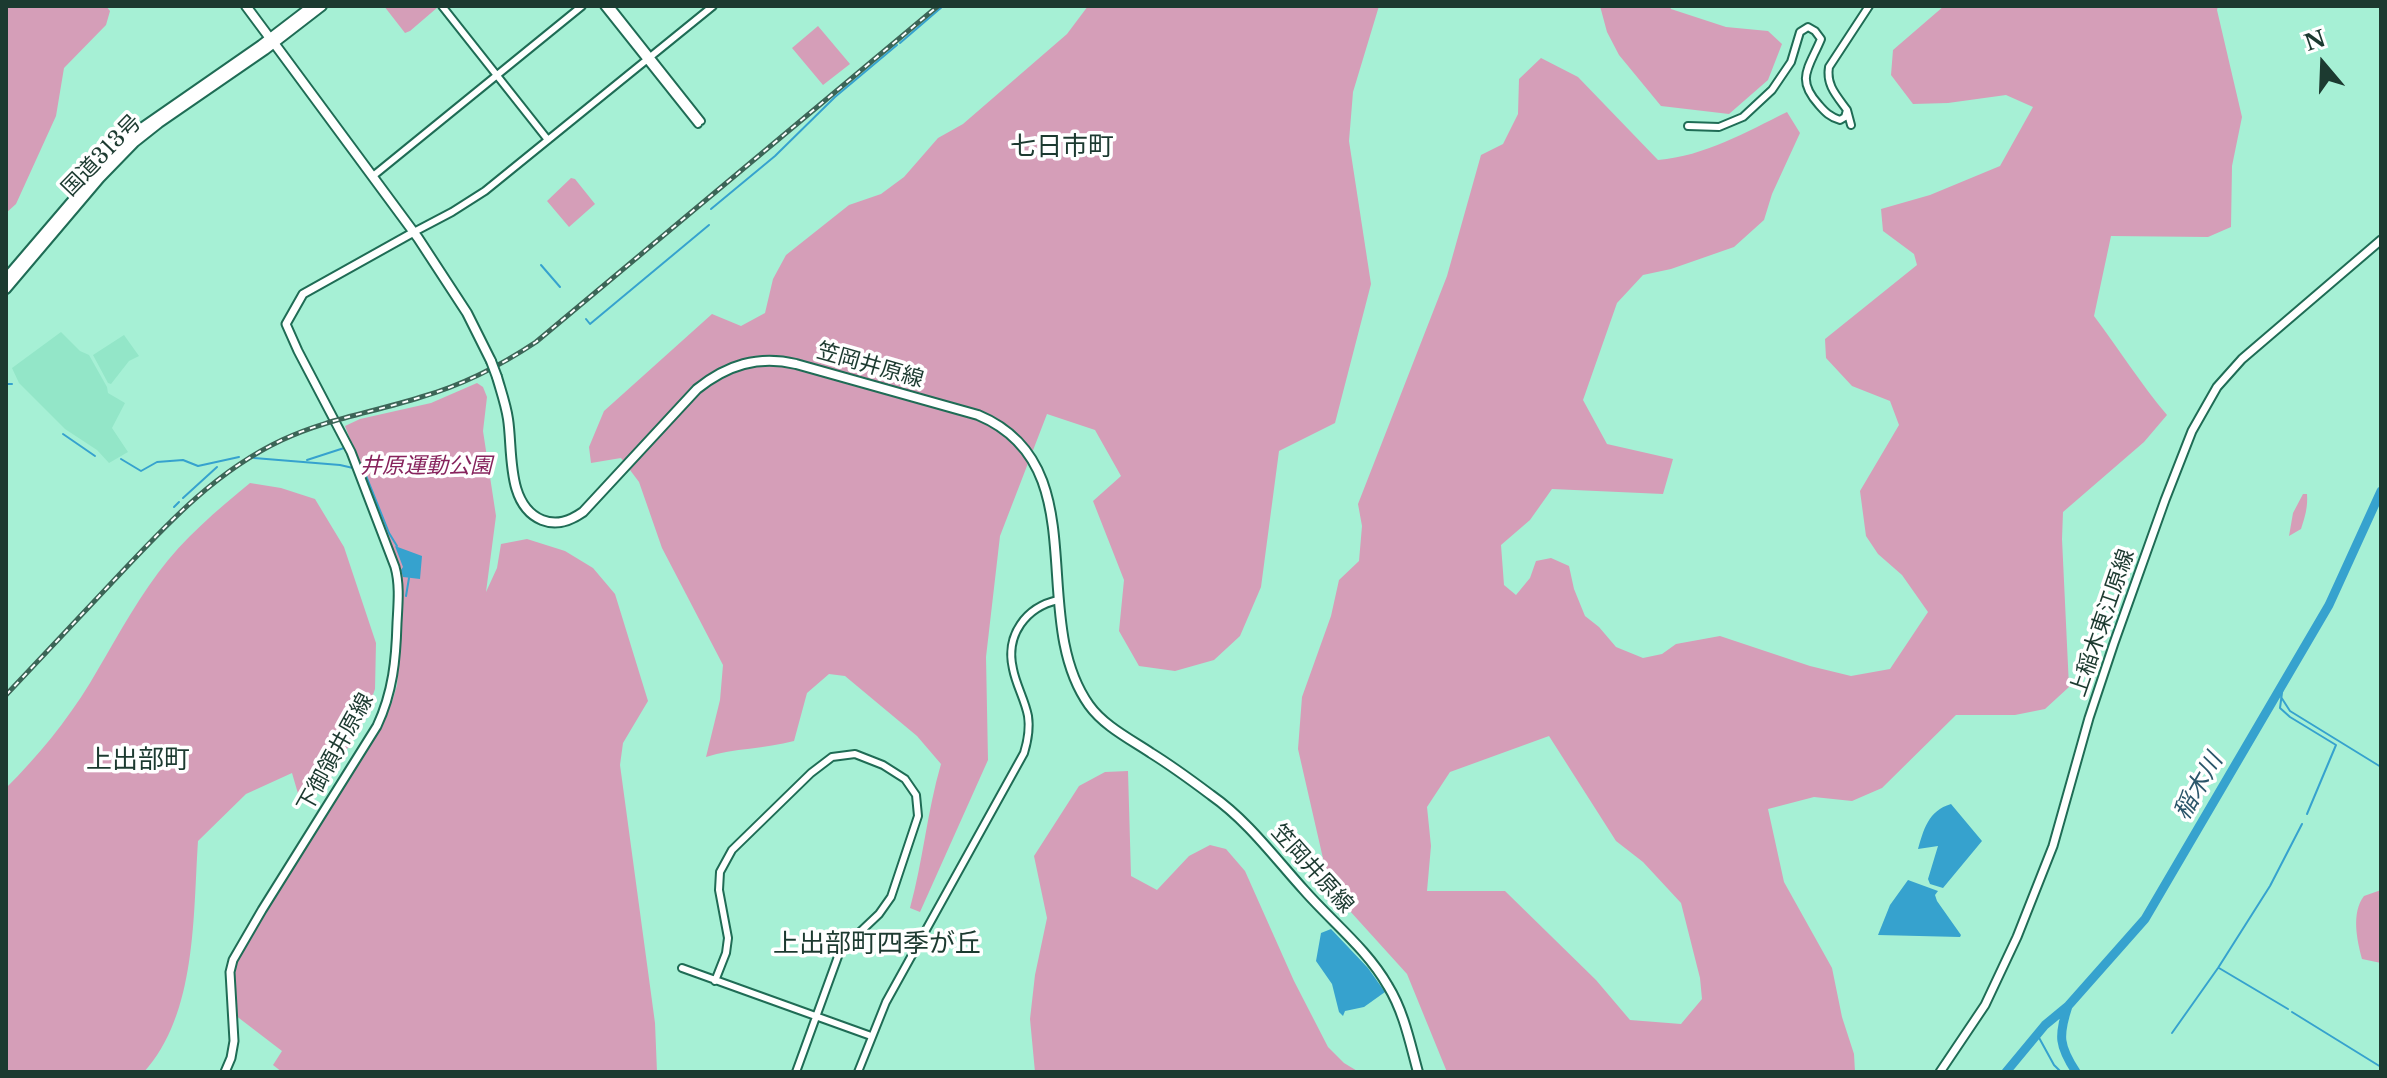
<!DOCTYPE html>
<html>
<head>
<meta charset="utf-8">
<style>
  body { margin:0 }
  #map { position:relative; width:2387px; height:1078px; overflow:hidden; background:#a6f0d5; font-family:"Libre Baskerville",serif }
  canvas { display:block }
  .frame { position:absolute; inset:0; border:8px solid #1c3a30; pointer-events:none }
  .north { position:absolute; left:2283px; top:24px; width:80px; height:80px; -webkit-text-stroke:6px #fff; paint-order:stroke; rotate:341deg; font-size:22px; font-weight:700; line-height:32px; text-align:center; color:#1c3a30 }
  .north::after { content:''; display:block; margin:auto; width:28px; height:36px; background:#1c3a30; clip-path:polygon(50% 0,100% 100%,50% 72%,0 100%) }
</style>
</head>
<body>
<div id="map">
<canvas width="2387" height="1078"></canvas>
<div class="frame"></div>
<div class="north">N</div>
</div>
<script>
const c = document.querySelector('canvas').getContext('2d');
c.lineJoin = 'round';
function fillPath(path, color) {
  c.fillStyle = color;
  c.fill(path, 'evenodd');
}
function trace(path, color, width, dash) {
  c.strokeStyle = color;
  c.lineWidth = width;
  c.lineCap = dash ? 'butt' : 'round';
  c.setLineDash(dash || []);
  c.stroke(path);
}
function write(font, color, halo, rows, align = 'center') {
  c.font = font + ' "Libre Baskerville","Noto Sans JP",serif';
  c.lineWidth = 7;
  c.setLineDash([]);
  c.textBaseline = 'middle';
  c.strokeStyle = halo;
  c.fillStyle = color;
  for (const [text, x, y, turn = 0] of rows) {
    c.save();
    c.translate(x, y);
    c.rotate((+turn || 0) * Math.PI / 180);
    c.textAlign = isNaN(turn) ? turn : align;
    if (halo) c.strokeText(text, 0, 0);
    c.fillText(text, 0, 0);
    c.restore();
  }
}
const built = new Path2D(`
  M 61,332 L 80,351 L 89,355 L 107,387 L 108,393 L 125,403 L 112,428 L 128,452 L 109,463 L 97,450 L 65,429 L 19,383 L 12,368 Z
  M 124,335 L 139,356 L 129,361 L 111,384 L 108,383 L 93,355 Z`);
const green = new Path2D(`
  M 6,6 L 106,6 L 110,11 L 106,25 L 64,68 L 56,116 L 16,204 L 6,213 Z
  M 384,6 L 437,6 L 438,7 L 410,31 L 405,33 Z
  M 1088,6 L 1379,6 L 1353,92 L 1349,141 L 1371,284 L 1335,423 L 1279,451 L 1261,587 L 1240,636 L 1214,660 L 1175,671 L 1139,666 L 1119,631 L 1124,580 L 1093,501 L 1121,476 L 1095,430 L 1047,414 L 1000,536 L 986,657 L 988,760 L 920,912 L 910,908 C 923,861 927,812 941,764 L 917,736 L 845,676 L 829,674 L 807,693 L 794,741 C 765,749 734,748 706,757 L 720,700 L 723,665 L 662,548 L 639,482 L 621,458 L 591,463 L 589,447 L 604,411 L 712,314 L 741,326 L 765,313 L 773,279 L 786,255 L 849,205 L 881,194 L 904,177 L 938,138 L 963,124 L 1067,34 Z
  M 1600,6 L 1670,6 L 1671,9 L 1726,27 L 1768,31 L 1782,44 L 1768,80 L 1729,114 L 1661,106 L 1619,55 L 1607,32 Z
  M 1944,6 L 2218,6 L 2217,10 L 2242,117 L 2232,166 L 2231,227 L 2208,237 L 2111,236 L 2094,316 C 2119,349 2140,383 2167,415 L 2144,442 L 2063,512 L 2062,539 L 2069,687 L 2045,709 L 2015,715 L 1956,715 L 1882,788 L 1852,801 L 1814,797 L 1768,809 L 1784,882 L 1832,968 L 1842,1017 L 1854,1054 L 1855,1072 L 1447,1072 L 1407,974 L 1330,889 L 1298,749 L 1302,697 L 1331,616 L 1339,580 L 1359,561 L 1362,526 L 1358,504 L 1447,276 L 1481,155 L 1503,144 L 1518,114 L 1519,79 L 1541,58 L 1578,77 L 1658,160 C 1705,156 1746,132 1787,112 L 1800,133 L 1772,194 L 1764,220 L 1734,247 L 1671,269 L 1643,275 L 1617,303 L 1583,400 L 1607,444 L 1673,459 L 1663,494 L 1552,489 L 1530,520 L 1501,545 L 1504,585 L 1516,595 L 1530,578 L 1536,561 L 1551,558 L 1569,566 L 1574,589 L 1585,616 L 1599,627 L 1616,647 L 1643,658 L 1662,654 L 1676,644 L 1720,636 L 1810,666 L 1851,676 L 1890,669 L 1928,612 L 1902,575 L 1878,554 L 1866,536 L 1860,491 L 1899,425 L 1890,401 L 1852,386 L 1826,358 L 1825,339 L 1917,265 L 1914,254 L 1883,231 L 1881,209 L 1930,195 L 2000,166 L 2033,107 L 2006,95 L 1948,103 L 1913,104 L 1891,75 L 1893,50 ZM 1549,736 L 1616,841 L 1643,862 L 1681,903 L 1700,978 L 1702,999 L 1681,1024 L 1630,1020 L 1596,980 L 1505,891 L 1427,891 L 1431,846 L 1427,807 L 1450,772 Z
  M 818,26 L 850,64 L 823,85 L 792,48 Z
  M 571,178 L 575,179 L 595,204 L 569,227 L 547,201 Z
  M 477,383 L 483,387 L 487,397 L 483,431 L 496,516 L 486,592 L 497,568 L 501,544 L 527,539 L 565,551 L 593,568 L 615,594 L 648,701 L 623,743 L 620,765 L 655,1023 L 657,1072 L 282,1072 L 273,1065 L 282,1051 L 235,1015 L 234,968 L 239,954 L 379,729 L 392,702 L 397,685 L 402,610 L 402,574 L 345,426 L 360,419 L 431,403 Z
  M 250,483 L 281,488 L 315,499 L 344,547 L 376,643 L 375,689 L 365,718 L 339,763 L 299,797 L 292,773 L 246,794 L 198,841 C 193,915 197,1014 144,1072 L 6,1072 L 6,788 C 38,756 66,722 90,683 C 112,646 132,608 158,573 C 184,538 216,511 250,483 Z
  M 2303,494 L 2307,494 C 2308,507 2305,517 2301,529 L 2289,536 L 2293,513 Z
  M 1128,771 L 1131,876 L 1157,890 L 1189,856 L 1210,845 L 1226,849 L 1245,871 L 1294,981 L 1328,1047 L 1344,1063 L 1359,1072 L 1035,1072 L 1030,1019 L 1035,975 L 1047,918 L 1034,856 L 1079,786 L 1105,772 Z
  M 2381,890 L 2381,963 L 2362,959 C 2357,940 2351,913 2364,896 Z`);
const water = new Path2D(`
  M 395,546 L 422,556 L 420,579 L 403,577 L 401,570 L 403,567 Z
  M 1951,804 L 1982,841 L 1943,888 L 1930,884 L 1928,879 L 1938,846 L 1918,849 C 1924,829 1928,811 1951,804 Z
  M 1908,880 L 1938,891 L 1935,895 L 1937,901 L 1961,935 L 1960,937 L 1878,935 L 1890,905 Z
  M 1331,929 L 1368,968 L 1385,992 L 1364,1007 L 1345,1011 L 1343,1016 L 1339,1012 L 1332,984 L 1316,961 L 1321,933 Z`);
const stream = new Path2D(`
  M 900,43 L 943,6
  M 711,209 L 775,156 L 835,97 L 897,45
  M 541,265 L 560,287
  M 586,319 L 590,324 L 709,225
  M 6,384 L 12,384
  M 63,434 L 95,456
  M 254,458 L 340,465 L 353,468
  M 121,459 L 141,471 L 157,462 L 183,460 L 198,466 L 239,457
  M 307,460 L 344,448
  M 365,473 L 389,533 L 397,546
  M 183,498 L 217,467
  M 174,507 L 179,502
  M 406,596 L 409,578
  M 2283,685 L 2280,708 L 2290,717 L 2336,745 L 2307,814
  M 2281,697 L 2290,711 L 2381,767
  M 2219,968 L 2288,1009
  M 2292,1012 L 2381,1067
  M 2172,1033 L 2218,968 L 2270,886 L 2302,824
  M 2037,1034 L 2054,1065 L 2061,1072`);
const river = new Path2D(`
  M 2068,1006 C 2058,1036 2059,1046 2076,1072
  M 2006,1072 L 2045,1025 L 2068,1006 L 2145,919 L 2329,605 L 2381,491`);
const tertiary = new Path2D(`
  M 442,6 L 548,140
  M 604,6 L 698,124
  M 610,6 L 701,121
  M 1847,110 L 1851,125
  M 1688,126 L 1719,127 L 1743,117 L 1772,90 L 1791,62 L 1800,32 L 1808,27 L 1815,31 L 1821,39 C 1809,68 1795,79 1819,105 C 1825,112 1830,117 1840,120 L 1845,117 L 1847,110 C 1836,95 1826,85 1829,67 L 1869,6
  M 373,176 L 582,6
  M 414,232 L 452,212 L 485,191 L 713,6
  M 682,968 L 871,1036
  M 715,981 L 726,953 L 728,938 L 719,890 L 720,872 L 732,850 L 811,773 L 832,757 L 855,754 L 883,765 L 905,779 L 916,795 L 918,816 L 891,897 L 879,914 L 840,951 L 796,1072
  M 858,1072 L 886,1002 L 1024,753 C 1028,740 1030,729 1028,716 C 1025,700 1016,685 1013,669 C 1005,635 1026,607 1058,600`);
const secondary = new Path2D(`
  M 225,1072 L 231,1058 L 234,1041 L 230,972 L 233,960 L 262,910 L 377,726 C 393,692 396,659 397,623 C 398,604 400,585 395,567 L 351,452 L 298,351 L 286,324 L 303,294 L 414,232
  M 1940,1072 L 1985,1005 L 2017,937 L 2053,846 L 2089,718 L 2114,643 L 2165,500 L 2192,431 L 2217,387 L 2242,359 L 2381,240`);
const primary = new Path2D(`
  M 274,43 L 418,238 L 467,313 L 491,361
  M 497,377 C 501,391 506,405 508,419 C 513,451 506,505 542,520 C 557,526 570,521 583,512 L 697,389 C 727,365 758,355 796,364 L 978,415 C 1098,465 1026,616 1089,705 C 1104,726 1130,739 1151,753 C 1172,766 1191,780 1211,795 C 1248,821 1274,857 1304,890 C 1332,922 1367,949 1388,986 C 1404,1012 1410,1043 1418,1072`);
const trunk = new Path2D(`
  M 246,6 L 272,41
  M 6,278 L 95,174 L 140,129 L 261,45 L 312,6
  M 6,289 L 100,178 L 135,142 L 159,123 L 265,50 L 322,6`);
const rail = new Path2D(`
  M 6,695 C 44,655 81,615 119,575 C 168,523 216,471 282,440 C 326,419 375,412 421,397 C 463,385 500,366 536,342 L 938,6`);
const primaryBridge = new Path2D(`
  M 491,361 L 497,377`);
const streetNames = [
  ["国道313号",102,156,-46],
  ["笠岡井原線",870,366,16],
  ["上稲木東江原線",2103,623,-71],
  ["下御領井原線",336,753,-61],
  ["笠岡井原線",1312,869,48]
];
const parkNames = [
  ["井原運動公園",426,467]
];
const waterNames = [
  ["稲木川",2199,787,-60]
];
const quarterNames = [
  ["七日市町",1062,148],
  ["上出部町",138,761],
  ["上出部町四季が丘",877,945]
];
fillPath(built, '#93e6c8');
fillPath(green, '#d59eb8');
fillPath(water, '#36a2ce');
trace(stream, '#36a2ce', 2);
trace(river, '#36a2ce', 9);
trace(tertiary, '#1f6c55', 10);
trace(secondary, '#1f6c55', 11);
trace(primary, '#1f6c55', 12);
trace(trunk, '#1f6c55', 12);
trace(tertiary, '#fff', 6);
trace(secondary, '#fff', 7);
trace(primary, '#fff', 8);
trace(trunk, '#fff', 8);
trace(rail, '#3c6557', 5);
trace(rail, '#fff', 2, [6]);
trace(primaryBridge, '#1f6c55', 12, []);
trace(primaryBridge, '#fff', 8);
write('22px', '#1c3a30', '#fff', streetNames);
write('italic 22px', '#87245d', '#fff', parkNames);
write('italic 24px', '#2b566a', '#fff', waterNames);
write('26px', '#1c3a30', '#fff', quarterNames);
</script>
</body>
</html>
